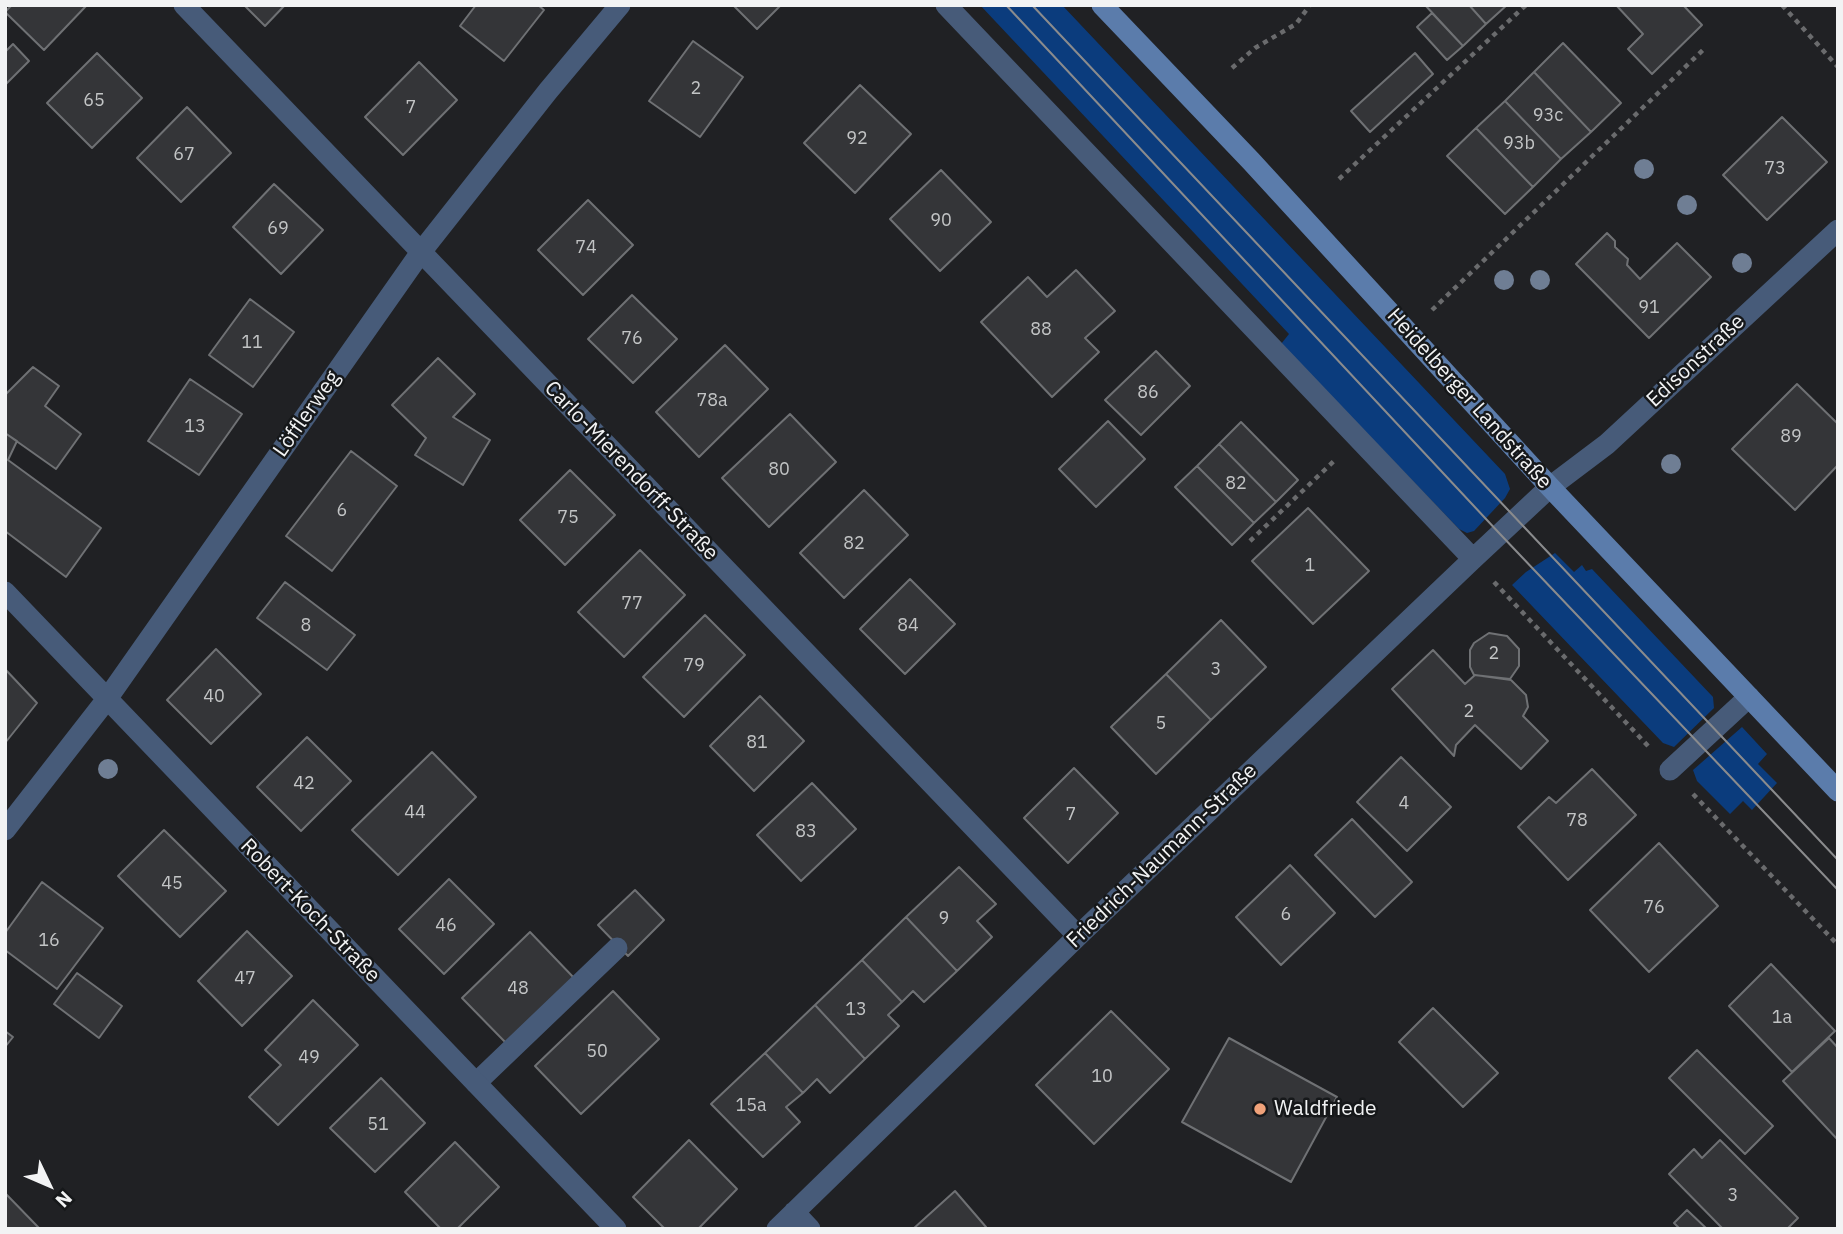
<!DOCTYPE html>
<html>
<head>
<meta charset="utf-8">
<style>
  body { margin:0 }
  #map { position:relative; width:1843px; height:1234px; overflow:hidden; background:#202124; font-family:"IBM Plex Sans",sans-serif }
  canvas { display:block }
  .frame { position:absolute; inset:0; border:7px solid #f2f3f4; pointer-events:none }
  .north { position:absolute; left:14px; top:1150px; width:70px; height:70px; -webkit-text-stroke:5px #16181a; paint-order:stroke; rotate:134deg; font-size:19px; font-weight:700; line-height:28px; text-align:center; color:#f2f3f4 }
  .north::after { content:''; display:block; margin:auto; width:24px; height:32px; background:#f2f3f4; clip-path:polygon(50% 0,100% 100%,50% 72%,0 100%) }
</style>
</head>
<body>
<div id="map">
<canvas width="1843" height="1234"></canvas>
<div class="frame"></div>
<div class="north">N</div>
</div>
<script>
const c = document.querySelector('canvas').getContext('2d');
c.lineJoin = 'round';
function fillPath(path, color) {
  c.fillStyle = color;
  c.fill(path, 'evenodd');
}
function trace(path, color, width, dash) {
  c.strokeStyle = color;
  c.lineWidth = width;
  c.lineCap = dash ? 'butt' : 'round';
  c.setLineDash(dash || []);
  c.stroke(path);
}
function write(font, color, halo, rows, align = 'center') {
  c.font = font + ' "IBM Plex Sans",sans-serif';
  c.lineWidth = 5;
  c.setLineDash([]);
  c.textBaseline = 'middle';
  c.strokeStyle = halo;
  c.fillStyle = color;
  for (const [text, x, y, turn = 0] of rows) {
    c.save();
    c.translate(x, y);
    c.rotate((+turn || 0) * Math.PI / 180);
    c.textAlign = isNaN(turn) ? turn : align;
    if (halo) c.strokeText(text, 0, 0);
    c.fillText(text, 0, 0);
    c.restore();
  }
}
const green = new Path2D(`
  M 980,5 L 1062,5 L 1505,474 L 1510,489 L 1505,498 L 1474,531 L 1467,533 L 1459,529 L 1281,344 L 1289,334 Z
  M 1555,553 L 1574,572 L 1582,565 L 1586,571 L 1592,569 L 1713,697 L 1714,708 L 1674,747 L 1663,743 L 1512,585 L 1526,572 Z
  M 1742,727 L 1767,754 L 1758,764 L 1777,783 L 1752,810 L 1743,801 L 1730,814 L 1697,781 L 1693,770 Z`);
const building = new Path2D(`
  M 12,5 L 87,5 L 44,50 L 5,12 Z
  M 244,5 L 285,5 L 265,26 Z
  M 476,5 L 538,5 L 544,10 L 504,61 L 460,26 Z
  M 733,5 L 781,5 L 757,29 Z
  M 1425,5 L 1469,5 L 1486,24 L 1463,46 Z
  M 1469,5 L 1507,5 L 1486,24 Z
  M 1616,5 L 1683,5 L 1702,25 L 1652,74 L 1628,49 L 1643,34 Z
  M 1432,13 L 1463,46 L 1447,60 L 1417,27 Z
  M 693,41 L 743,77 L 700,137 L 649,101 Z
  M 1563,43 L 1621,103 L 1591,132 L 1534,72 Z
  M 13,44 L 29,61 L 5,85 L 5,52 Z
  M 97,53 L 142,98 L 92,148 L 47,103 Z
  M 1415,53 L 1433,74 L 1370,132 L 1351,111 Z
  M 419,62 L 457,100 L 403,155 L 365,117 Z
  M 1534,72 L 1591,132 L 1561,159 L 1505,101 Z
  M 860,85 L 911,134 L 855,193 L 804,143 Z
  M 1505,101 L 1561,159 L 1533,187 L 1476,128 Z
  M 187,107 L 231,153 L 181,202 L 137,158 Z
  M 1782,117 L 1827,162 L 1767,220 L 1723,175 Z
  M 1476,128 L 1533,187 L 1505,214 L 1447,156 Z
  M 941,170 L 991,222 L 940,271 L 890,219 Z
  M 274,184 L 323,230 L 281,274 L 233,227 Z
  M 588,200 L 633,245 L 583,295 L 538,250 Z
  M 1607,233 L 1615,241 L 1615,247 L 1628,259 L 1627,265 L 1640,279 L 1677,243 L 1711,277 L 1649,338 L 1576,264 Z
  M 1076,270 L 1115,311 L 1085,338 L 1099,352 L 1052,397 L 981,322 L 1028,277 L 1047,297 Z
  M 632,295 L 677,339 L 633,383 L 588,339 Z
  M 250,299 L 294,332 L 253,387 L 209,355 Z
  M 725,345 L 768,389 L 699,457 L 656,412 Z
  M 1156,351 L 1190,386 L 1141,435 L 1105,400 Z
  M 438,358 L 475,394 L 453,417 L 490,440 L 463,485 L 415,455 L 426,438 L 392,405 Z
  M 33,367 L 59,386 L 45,406 L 81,434 L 56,469 L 5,433 L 5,395 Z
  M 190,379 L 242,414 L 199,475 L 148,441 Z
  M 1797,384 L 1838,424 L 1838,465 L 1795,510 L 1732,449 Z
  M 790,414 L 836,462 L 769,527 L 722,478 Z
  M 1108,421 L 1145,459 L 1096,507 L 1059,469 Z
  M 1241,422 L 1298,480 L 1276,502 L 1219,444 Z
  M 5,433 L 17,441 L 8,460 L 101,528 L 66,577 L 5,531 Z
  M 1219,444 L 1276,502 L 1254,523 L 1197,466 Z
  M 351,451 L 397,486 L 332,571 L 286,536 Z
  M 1197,466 L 1254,523 L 1232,545 L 1175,487 Z
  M 570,470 L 615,515 L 565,565 L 520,520 Z
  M 864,490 L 908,535 L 844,598 L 800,553 Z
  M 1308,508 L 1369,571 L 1313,624 L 1252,561 Z
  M 640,550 L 685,595 L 624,657 L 578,612 Z
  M 910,579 L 955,624 L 905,674 L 860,629 Z
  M 285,582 L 355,635 L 327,670 L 257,618 Z
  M 705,615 L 745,655 L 684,717 L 643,677 Z
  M 1221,620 L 1266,667 L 1211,720 L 1166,674 Z
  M 1489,633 L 1507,636 L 1519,649 L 1519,666 L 1510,679 L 1474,675 L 1470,667 L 1470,650 L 1474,643 Z
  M 216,649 L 261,694 L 211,744 L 167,700 Z
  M 1433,650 L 1465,684 L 1475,675 L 1511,680 L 1526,695 L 1528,707 L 1523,716 L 1548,741 L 1521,769 L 1475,725 L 1456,745 L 1454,756 L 1392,689 Z
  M 5,669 L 37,703 L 5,743 Z
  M 1166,674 L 1211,720 L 1156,774 L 1111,727 Z
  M 760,696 L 804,741 L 754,791 L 710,746 Z
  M 307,737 L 351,781 L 301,831 L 257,787 Z
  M 432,752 L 476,797 L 398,875 L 352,830 Z
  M 1401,757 L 1451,807 L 1407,851 L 1357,802 Z
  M 1074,768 L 1118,813 L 1068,863 L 1024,818 Z
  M 1592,769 L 1636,815 L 1568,880 L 1518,827 L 1549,797 L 1556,803 Z
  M 812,783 L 856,829 L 801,881 L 757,835 Z
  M 1352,819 L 1412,882 L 1375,917 L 1315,855 Z
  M 164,830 L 226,891 L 180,937 L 118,876 Z
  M 1659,843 L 1718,906 L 1649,972 L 1590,910 Z
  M 1290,865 L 1335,913 L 1281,965 L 1236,917 Z
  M 959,867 L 996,904 L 977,921 L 992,937 L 957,971 L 906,917 Z
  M 449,879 L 494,924 L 444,974 L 399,929 Z
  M 42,882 L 103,928 L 57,989 L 5,950 L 5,933 Z
  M 635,890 L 664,920 L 628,956 L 598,925 Z
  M 906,917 L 957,971 L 924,1002 L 913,991 L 902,1002 L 862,960 Z
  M 247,931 L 292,976 L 242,1026 L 198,981 Z
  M 530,932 L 575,979 L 507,1044 L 462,998 Z
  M 862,960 L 902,1002 L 888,1015 L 899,1026 L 865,1059 L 815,1005 Z
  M 1771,964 L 1835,1031 L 1792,1072 L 1729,1006 Z
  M 77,973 L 122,1006 L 99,1038 L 54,1004 Z
  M 613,991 L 659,1039 L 581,1114 L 535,1066 Z
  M 313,1000 L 358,1045 L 278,1125 L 249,1097 L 281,1065 L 265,1050 Z
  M 815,1005 L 865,1059 L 830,1093 L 817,1079 L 803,1093 L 765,1053 Z
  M 1433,1008 L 1498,1073 L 1463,1107 L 1399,1042 Z
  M 1111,1011 L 1169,1069 L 1094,1144 L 1036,1085 Z
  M 5,1031 L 13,1037 L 5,1047 Z
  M 1229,1038 L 1337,1097 L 1291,1182 L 1182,1122 Z
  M 1829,1038 L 1838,1048 L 1838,1140 L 1783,1081 Z
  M 1697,1050 L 1773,1126 L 1745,1154 L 1669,1078 Z
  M 765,1053 L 803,1093 L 786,1107 L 800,1122 L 763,1157 L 711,1104 Z
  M 381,1078 L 425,1123 L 375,1172 L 330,1128 Z
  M 689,1140 L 737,1189 L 698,1229 L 665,1229 L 633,1197 Z
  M 1720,1140 L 1798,1218 L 1787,1229 L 1723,1229 L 1669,1174 L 1694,1149 L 1702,1158 Z
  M 455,1142 L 499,1187 L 457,1229 L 441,1229 L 405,1192 Z
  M 955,1191 L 986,1227 L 984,1229 L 913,1229 Z
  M 5,1193 L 39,1228 L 38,1229 L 5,1229 Z
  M 1687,1210 L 1707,1229 L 1680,1229 L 1674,1223 Z`);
const path = new Path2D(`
  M 1782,5 L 1838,67
  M 1232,68 L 1255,48 L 1296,24 L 1310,5
  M 1339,179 L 1526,5
  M 1432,310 L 1705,48
  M 1250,541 L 1334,461
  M 1494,582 L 1649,747
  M 1693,794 L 1838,945`);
const lane = new Path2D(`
  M 1670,770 L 1749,697
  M 476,1083 L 617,948`);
const street = new Path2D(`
  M 184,5 L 1078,936
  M 946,5 L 1473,559
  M 5,592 L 616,1229
  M 5,830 L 107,699 L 421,252 L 548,91 L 620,5
  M 794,1212 L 810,1229
  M 777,1229 L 1078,936 L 1473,559 L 1550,487 L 1607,444 L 1838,230`);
const secondary = new Path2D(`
  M 1102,5 L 1251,161 L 1550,487 L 1838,791`);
const tram = new Path2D(`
  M 1006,5 L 1500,534 L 1838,890
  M 1032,5 L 1838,860`);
const trees = [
  [1644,169],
  [1687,205],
  [1742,263],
  [1504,280],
  [1540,280],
  [1671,464],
  [108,769]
];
const markers = [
  [1260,1109,7,"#f0a27a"]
];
const numberNames = [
  ["2",696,89],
  ["65",94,101],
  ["7",411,108],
  ["93c",1548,116],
  ["92",857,139],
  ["93b",1519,144],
  ["67",184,155],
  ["73",1775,169],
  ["90",941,221],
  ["69",278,229],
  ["74",586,248],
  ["91",1649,308],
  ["88",1041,330],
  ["76",632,339],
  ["11",252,343],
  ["86",1148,393],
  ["78a",712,401],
  ["13",195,427],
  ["89",1791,437],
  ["80",779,470],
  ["82",1236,484],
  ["6",342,511],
  ["75",568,518],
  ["82",854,544],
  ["1",1310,566],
  ["77",632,604],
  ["8",306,626],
  ["84",908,626],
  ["2",1494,654],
  ["79",694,666],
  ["3",1216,670],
  ["40",214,697],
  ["2",1469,712],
  ["5",1161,724],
  ["81",757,743],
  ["42",304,784],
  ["4",1404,804],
  ["44",415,813],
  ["7",1071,815],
  ["78",1577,821],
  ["83",806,832],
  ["45",172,884],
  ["76",1654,908],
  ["6",1286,915],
  ["9",944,919],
  ["46",446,926],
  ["16",49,941],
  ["47",245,979],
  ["48",518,989],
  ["13",856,1010],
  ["1a",1782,1018],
  ["50",597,1052],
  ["49",309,1058],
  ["10",1102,1077],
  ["15a",751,1106],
  ["51",378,1125],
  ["3",1733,1196]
];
const streetNames = [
  ["Edisonstraße",1696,361,-43],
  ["Heidelberger Landstraße",1469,399,48],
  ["Löfflerweg",307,414,-55],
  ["Carlo-Mierendorff-Straße",631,471,46],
  ["Friedrich-Naumann-Straße",1162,856,-44],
  ["Robert-Koch-Straße",310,911,46]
];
const poiNames = [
  ["Waldfriede",1274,1109]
];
fillPath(green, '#0b3c7d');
fillPath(building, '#343538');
trace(building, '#6f7174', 2);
trace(path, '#6a6b6d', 4.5, [5, 5]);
trace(lane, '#475b79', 21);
trace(street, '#475b79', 21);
trace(secondary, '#5b7cab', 21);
trace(tram, '#8a8b8d', 2);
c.fillStyle = '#6f7e94';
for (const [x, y] of trees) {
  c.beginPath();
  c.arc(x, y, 10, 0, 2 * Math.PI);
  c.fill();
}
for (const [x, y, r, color] of markers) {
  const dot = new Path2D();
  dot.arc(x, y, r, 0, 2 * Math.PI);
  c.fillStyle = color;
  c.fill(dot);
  trace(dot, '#16181a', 2.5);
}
write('18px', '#c2c4c5', null, numberNames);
write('21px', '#f2f3f4', '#16181a', streetNames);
write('21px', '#f2f3f4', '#16181a', poiNames, 'left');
</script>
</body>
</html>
